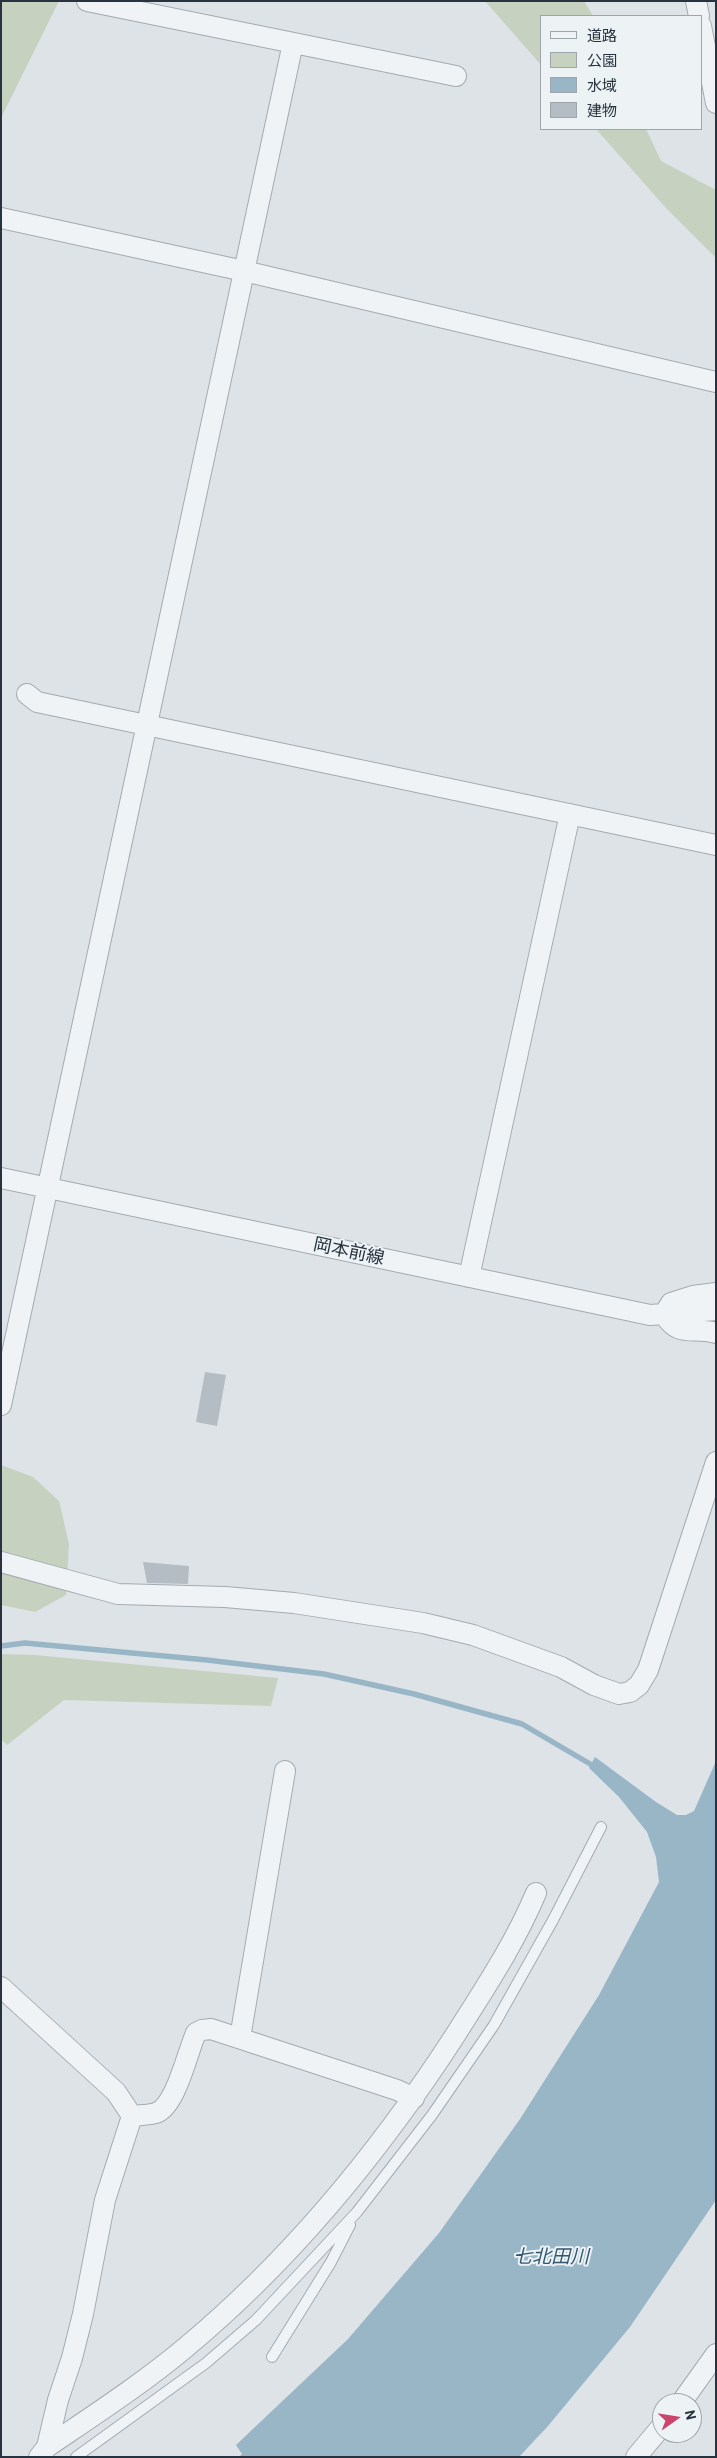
<!DOCTYPE html>
<html>
<head>
<meta charset="utf-8">
<style>
  body { margin:0 }
  #map { position:relative; width:717px; height:2458px; overflow:hidden; background:#dee3e7; font-family:Barlow,"Noto Sans JP",sans-serif }
  canvas { display:block }
  .frame { position:absolute; inset:0; border:2px solid #27333e; pointer-events:none }
  .legend { position:absolute; left:540px; top:15px; width:162px; height:115px; box-sizing:border-box; background:#edf2f5; border:1px solid #9ea6ac; margin:0; padding:6px 9px; list-style:none; font-size:15px; color:#27333e }
  .legend li { display:flex; align-items:center; gap:10px; height:25px }
  .legend b { width:25px; border:1px solid #9ea6ac }
  .north { position:absolute; left:652px; top:2393px; width:50px; height:50px; box-sizing:border-box; background:#edf2f5; border:1px solid #9ea6ac; border-radius:50%; rotate:77deg; font-size:14px; font-weight:700; line-height:20px; text-align:center; color:#27333e }
  .north::after { content:''; display:block; margin:auto; width:18px; height:22px; background:#cc436c; clip-path:polygon(50% 0,100% 100%,50% 72%,0 100%) }
</style>
</head>
<body>
<div id="map">
<canvas width="717" height="2458"></canvas>
<div class="frame"></div>
<ul class="legend">
<li><b style="height:6px;background:#f0f3f6"></b>道路</li>
<li><b style="height:14px;background:#c6d1bf"></b>公園</li>
<li><b style="height:14px;background:#99b6c7"></b>水域</li>
<li><b style="height:14px;background:#b5bdc4"></b>建物</li>
</ul>
<div class="north">N</div>
</div>
<script>
const c = document.querySelector('canvas').getContext('2d');
c.lineJoin = 'round';
function fillPath(path, color) {
  c.fillStyle = color;
  c.fill(path, 'evenodd');
}
function trace(path, color, width, dash) {
  c.strokeStyle = color;
  c.lineWidth = width;
  c.lineCap = dash ? 'butt' : 'round';
  c.setLineDash(dash || []);
  c.stroke(path);
}
function write(font, color, halo, rows, align = 'center') {
  c.font = font + ' Barlow,"Noto Sans JP",sans-serif';
  c.lineWidth = 4;
  c.setLineDash([]);
  c.textBaseline = 'middle';
  c.strokeStyle = halo;
  c.fillStyle = color;
  for (const [text, x, y, turn = 0] of rows) {
    c.save();
    c.translate(x, y);
    c.rotate((+turn || 0) * Math.PI / 180);
    c.textAlign = isNaN(turn) ? turn : align;
    if (halo) c.strokeText(text, 0, 0);
    c.fillText(text, 0, 0);
    c.restore();
  }
}
const green = new Path2D(`
  M 1,1 L 59,1 L 1,118 Z
  M 485,1 L 584,1 L 593,16 L 541,16 L 541,65 Z
  M 596,129 L 646,129 L 661,161 L 716,190 L 716,258 L 666,208 Z
  M 1,1465 L 33,1477 L 59,1501 L 69,1544 L 66,1595 L 35,1612 L 1,1605 Z
  M 1,1654 L 35,1655 L 278,1678 L 271,1706 L 64,1700 L 7,1745 L 1,1739 Z`);
const water = new Path2D(`
  M 595,1757 L 656,1802 L 677,1815 L 686,1815 L 694,1811 L 716,1761 L 716,2200 L 630,2327 L 548,2426 L 519,2457 L 239,2457 L 242,2454 L 236,2445 L 348,2339 L 439,2233 L 520,2119 L 599,1995 L 659,1882 L 656,1857 L 647,1832 L 619,1797 L 589,1768 Z`);
const stream = new Path2D(`
  M 1,1646 L 25,1643 L 207,1660 L 324,1674 L 414,1694 L 522,1724 L 597,1768`);
const building = new Path2D(`
  M 205,1372 L 226,1375 L 217,1426 L 196,1422 Z
  M 143,1562 L 189,1566 L 188,1584 L 147,1583 Z`);
const service = new Path2D(`
  M 272,2357 L 331,2262 L 350,2225
  M 76,2457 L 206,2363 L 256,2320 L 357,2212 L 432,2115 L 494,2025 L 553,1920 L 601,1827`);
const minor = new Path2D(`
  M 87,1 L 456,76
  M 696,1 L 699,16
  M 701,26 L 716,103
  M 1,218 L 244,271 L 716,382
  M 27,694 L 37,702 L 716,845
  M 1,1178 L 650,1315 L 716,1310
  M 469,1277 L 570,814
  M 716,1293 L 693,1296 L 671,1303 L 664,1314 C 679,1339 693,1326 716,1333
  M 1,1405 L 293,43
  M 1,1562 L 118,1594 L 225,1597 L 294,1603 L 423,1623 L 473,1635 L 561,1667 L 594,1685 L 619,1694 L 630,1692 L 639,1685 L 648,1670 L 716,1462
  M 1,1987 L 116,2092 L 132,2116 L 105,2200 L 83,2314 L 72,2358 L 58,2400 L 47,2447
  M 240,2038 L 285,1771
  M 132,2116 C 139,2115 149,2115 156,2113 C 176,2106 187,2053 196,2033 L 202,2030 L 211,2029 L 397,2090 L 414,2098
  M 681,2403 L 716,2354
  M 39,2457 L 47,2447 C 94,2415 142,2384 185,2348 C 292,2259 381,2150 456,2034 C 485,1988 515,1943 536,1893
  M 636,2457 L 662,2426`);
const streetNames = [
  ["岡本前線",349,1251,12]
];
const waterNames = [
  ["七北田川",551,2257]
];
fillPath(green, '#c6d1bf');
fillPath(water, '#99b6c7');
trace(stream, '#99b6c7', 5.5);
fillPath(building, '#b5bdc4');
trace(service, '#a3abb1', 12);
trace(minor, '#a3abb1', 22);
trace(service, '#f0f3f6', 10);
trace(minor, '#f0f3f6', 20);
write('18px', '#27333e', '#edf2f5', streetNames);
write('italic 19px', '#325871', '#edf2f5', waterNames);
</script>
</body>
</html>
